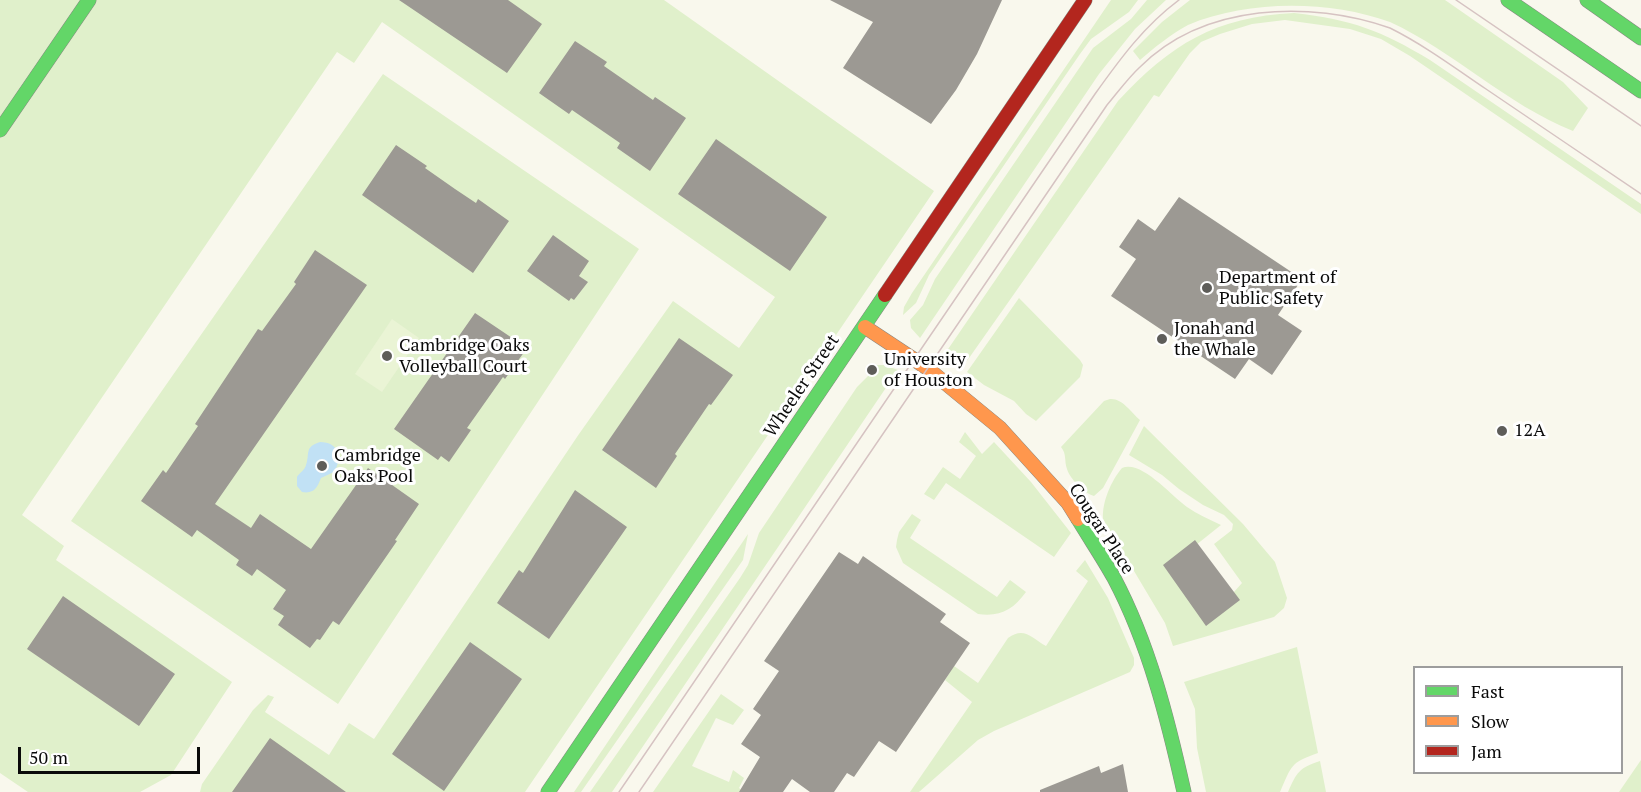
<!DOCTYPE html>
<html>
<head>
<meta charset="utf-8">
<style>
  body { margin:0 }
  #map { position:relative; width:1641px; height:792px; overflow:hidden; background:#f9f8ed; font-family:"PT Serif",serif }
  canvas { display:block }
  .legend { position:absolute; left:1413px; top:666px; width:210px; height:108px; box-sizing:border-box; background:#fff; border:2px solid #9d9d9d; margin:0; padding:8px 10px; list-style:none; font-size:18px; color:#0a0a0a }
  .legend li { display:flex; align-items:center; gap:12px; height:30px }
  .legend b { width:30px; border:2px solid #9d9d9d }
  .scale { position:absolute; left:18px; top:747px; width:182px; height:27px; box-sizing:border-box; border:3px solid #0a0a0a; border-top:0; padding-left:8px; font-size:18px; line-height:21px; white-space:nowrap; color:#0a0a0a; -webkit-text-stroke:4px #fff; paint-order:stroke }
</style>
</head>
<body>
<div id="map">
<canvas width="1641" height="792"></canvas>
<ul class="legend">
<li><b style="height:8px;background:#63d668"></b>Fast</li>
<li><b style="height:8px;background:#ff974d"></b>Slow</li>
<li><b style="height:8px;background:#b3261e"></b>Jam</li>
</ul>
<div class="scale">50 m</div>
</div>
<script>
const c = document.querySelector('canvas').getContext('2d');
c.lineJoin = 'round';
function fillPath(path, color) {
  c.fillStyle = color;
  c.fill(path, 'evenodd');
}
function trace(path, color, width, dash) {
  c.strokeStyle = color;
  c.lineWidth = width;
  c.lineCap = dash ? 'butt' : 'round';
  c.setLineDash(dash || []);
  c.stroke(path);
}
function write(font, color, halo, rows, align = 'center') {
  c.font = font + ' "PT Serif",serif';
  c.lineWidth = 6;
  c.setLineDash([]);
  c.textBaseline = 'middle';
  c.strokeStyle = halo;
  c.fillStyle = color;
  for (const [text, x, y, turn = 0] of rows) {
    c.save();
    c.translate(x, y);
    c.rotate((+turn || 0) * Math.PI / 180);
    c.textAlign = isNaN(turn) ? turn : align;
    if (halo) c.strokeText(text, 0, 0);
    c.fillText(text, 0, 0);
    c.restore();
  }
}
const green = new Path2D(`
  M 0,0 L 664,0 L 934,191 L 525,792 L 200,792 L 202,784 L 253,710 L 268,695 L 274,697 L 265,712 L 329,755 L 349,723 L 374,739 L 579,434 L 673,301 L 739,348 L 775,297 L 382,22 L 354,63 L 337,52 L 22,515 L 64,546 L 56,560 L 232,682 L 171,775 L 140,792 L 28,792 L 0,773 Z
  M 1111,0 L 1138,0 L 1129,12 L 1091,39 L 1080,54 L 929,275 L 916,303 L 903,315 L 904,307 L 912,293 Z
  M 1147,0 L 1166,0 L 1135,29 L 1099,74 L 920,338 L 911,328 L 910,320 L 923,305 L 935,279 L 1093,48 L 1131,19 Z
  M 1190,0 L 1445,0 L 1563,82 L 1588,108 L 1573,131 C 1504,103 1455,52 1390,22 C 1328,0 1248,0 1188,25 C 1170,35 1155,47 1140,60 L 1133,51 L 1162,22 Z
  M 1294,13 C 1353,20 1380,30 1430,60 L 1641,204 L 1641,214 L 1410,56 L 1381,39 L 1350,29 L 1285,20 L 1252,24 L 1220,34 L 1201,42 L 1190,53 L 1159,97 L 1154,95 L 962,368 L 944,355 L 1118,101 C 1171,44 1215,17 1294,13 Z
  M 383,74 L 639,249 L 338,704 L 71,521 Z
  M 1019,298 L 1080,360 L 1083,365 L 1080,377 L 1036,421 L 1026,414 L 1014,401 L 984,385 L 967,372 Z
  M 875,365 L 884,365 L 898,370 L 612,792 L 590,792 L 740,578 L 748,565 L 759,533 L 857,387 L 870,374 Z
  M 1110,399 C 1122,398 1131,412 1140,420 L 1103,488 L 1094,496 C 1084,493 1070,479 1067,469 C 1064,461 1067,454 1061,447 L 1104,401 Z
  M 1144,426 L 1243,524 L 1275,562 L 1287,598 L 1284,608 L 1274,617 L 1173,646 L 1165,623 L 1103,519 C 1102,502 1111,481 1122,468 C 1142,460 1171,496 1187,507 C 1197,514 1209,519 1221,525 L 1166,569 L 1208,621 L 1242,583 L 1214,544 L 1232,530 L 1233,524 L 1224,515 L 1203,505 L 1179,489 L 1162,475 L 1129,455 Z
  M 965,432 L 982,454 L 994,442 L 1031,482 L 1071,533 L 1054,557 L 946,483 L 934,500 L 924,494 L 943,467 L 960,479 L 976,456 L 959,442 Z
  M 912,514 L 921,520 L 910,538 L 997,597 L 1010,580 L 1026,592 C 1013,610 1000,617 978,614 L 903,563 L 896,547 L 897,540 L 899,532 Z
  M 748,534 L 743,560 L 581,792 L 574,792 Z
  M 1085,560 L 1108,598 L 1134,658 L 1134,665 L 1130,672 L 994,731 L 978,740 L 919,792 L 910,792 L 972,702 L 945,680 L 954,666 L 978,683 L 1008,638 C 1024,626 1032,638 1046,646 L 1088,581 L 1076,571 Z
  M 1297,647 L 1318,753 C 1290,763 1292,765 1280,792 L 1206,792 L 1197,748 L 1195,709 L 1184,682 Z
  M 721,694 L 744,710 L 733,725 L 716,718 L 692,766 L 729,782 L 733,770 L 744,778 L 739,788 L 744,792 L 653,792 Z
  M 1641,760 L 1641,792 L 1619,792 Z
  M 1320,761 L 1326,792 L 1288,792 C 1297,772 1299,768 1320,761 Z`);
const pitch = new Path2D(`
  M 392,319 L 419,338 L 382,392 L 355,374 Z`);
const water = new Path2D(`
  M 320,442 C 339,442 343,458 334,472 L 321,478 C 317,488 314,494 302,492 L 297,486 L 297,477 C 299,473 305,470 306,465 C 310,453 304,447 320,442 Z`);
const building = new Path2D(`
  M 399,0 L 508,0 L 542,24 L 507,73 Z
  M 830,0 L 1002,0 L 977,54 L 956,90 L 931,124 L 843,68 L 873,22 Z
  M 575,41 L 607,62 L 604,66 L 653,100 L 655,97 L 686,118 L 650,171 L 617,148 L 620,143 L 572,110 L 569,114 L 539,93 Z
  M 716,139 L 827,217 L 790,271 L 678,194 Z
  M 396,145 L 427,166 L 425,168 L 455,189 L 476,203 L 478,199 L 509,221 L 473,273 L 362,195 Z
  M 1179,197 L 1302,279 L 1278,315 L 1302,331 L 1272,375 L 1249,359 L 1235,379 L 1111,296 L 1136,259 L 1119,247 L 1138,219 L 1155,231 Z
  M 553,235 L 589,261 L 579,276 L 588,282 L 574,300 L 571,298 L 569,301 L 527,271 Z
  M 315,250 L 367,285 L 215,504 L 251,528 L 260,514 L 311,549 L 368,468 L 419,504 L 395,540 L 397,541 L 339,625 L 333,621 L 320,640 L 317,639 L 310,648 L 278,625 L 284,616 L 273,609 L 286,590 L 257,569 L 252,576 L 236,565 L 239,560 L 197,530 L 192,537 L 141,501 L 163,470 L 166,473 L 198,426 L 195,424 L 258,329 L 262,331 L 296,284 L 294,282 Z
  M 475,313 L 527,348 L 505,379 L 503,377 L 467,428 L 471,430 L 449,462 L 441,456 L 438,460 L 394,429 Z
  M 679,338 L 733,375 L 711,405 L 709,404 L 675,454 L 677,456 L 656,488 L 602,450 Z
  M 575,490 L 627,527 L 549,639 L 497,603 L 519,570 L 523,573 Z
  M 1195,540 L 1240,600 L 1206,626 L 1163,565 Z
  M 839,552 L 858,564 L 863,556 L 946,614 L 940,622 L 970,643 L 896,752 L 879,741 L 854,777 L 847,773 L 834,792 L 810,792 L 792,779 L 783,792 L 739,792 L 760,757 L 741,744 L 761,715 L 753,709 L 779,671 L 764,661 Z
  M 63,596 L 175,674 L 139,726 L 27,649 Z
  M 470,642 L 522,679 L 444,791 L 392,754 Z
  M 270,738 L 346,792 L 232,792 Z
  M 1123,764 L 1128,792 L 1040,792 L 1040,790 L 1099,766 L 1101,773 Z`);
const fast = new Path2D(`
  M 1508,0 L 1641,91
  M 1587,0 L 1641,38
  M 0,130 L 89,0
  M 1078,519 C 1090,539 1103,558 1114,578 C 1149,644 1168,720 1184,792
  M 548,792 L 885,295`);
const slow = new Path2D(`
  M 865,327 L 927,368 L 1000,428 L 1068,503 L 1078,519`);
const jam = new Path2D(`
  M 885,295 L 1085,0`);
const tram = new Path2D(`
  M 1456,0 L 1641,126
  M 619,792 L 1095,94 C 1120,59 1144,26 1179,0
  M 639,792 L 1107,105 C 1118,92 1128,78 1140,67 C 1204,3 1310,0 1390,28 C 1424,45 1455,68 1486,89 C 1538,124 1589,159 1641,194`);
const markers = [
  [1207,288,6,"#5e5d59"],
  [1162,339,6,"#5e5d59"],
  [387,356,6,"#5e5d59"],
  [872,370,6,"#5e5d59"],
  [1502,431,6,"#5e5d59"],
  [322,466,6,"#5e5d59"]
];
const poiNames = [
  ["Department of",1219,278],
  ["Public Safety",1219,299],
  ["Jonah and",1174,329],
  ["the Whale",1174,350],
  ["Cambridge Oaks",399,346],
  ["Volleyball Court",399,367],
  ["University",884,360],
  ["of Houston",884,381],
  ["12A",1514,431],
  ["Cambridge",334,456],
  ["Oaks Pool",334,477]
];
const streetNames = [
  ["Wheeler Street",802,386,-56],
  ["Cougar Place",1101,529,57]
];
fillPath(green, '#e0f0cb');
fillPath(pitch, '#eaf4d5');
fillPath(water, '#c1e1f5');
fillPath(building, '#9c9993');
trace(fast, '#888883', 15);
trace(slow, '#888883', 15);
trace(jam, '#888883', 15);
trace(fast, '#63d668', 14);
trace(slow, '#ff974d', 14);
trace(jam, '#b3261e', 14);
trace(tram, '#d6c3c2', 1.5);
for (const [x, y, r, color] of markers) {
  const dot = new Path2D();
  dot.arc(x, y, r, 0, 2 * Math.PI);
  c.fillStyle = color;
  c.fill(dot);
  trace(dot, '#fff', 2);
}
write('18px', '#0a0a0a', '#fff', poiNames, 'left');
write('18px', '#0a0a0a', '#fff', streetNames);
</script>
</body>
</html>
